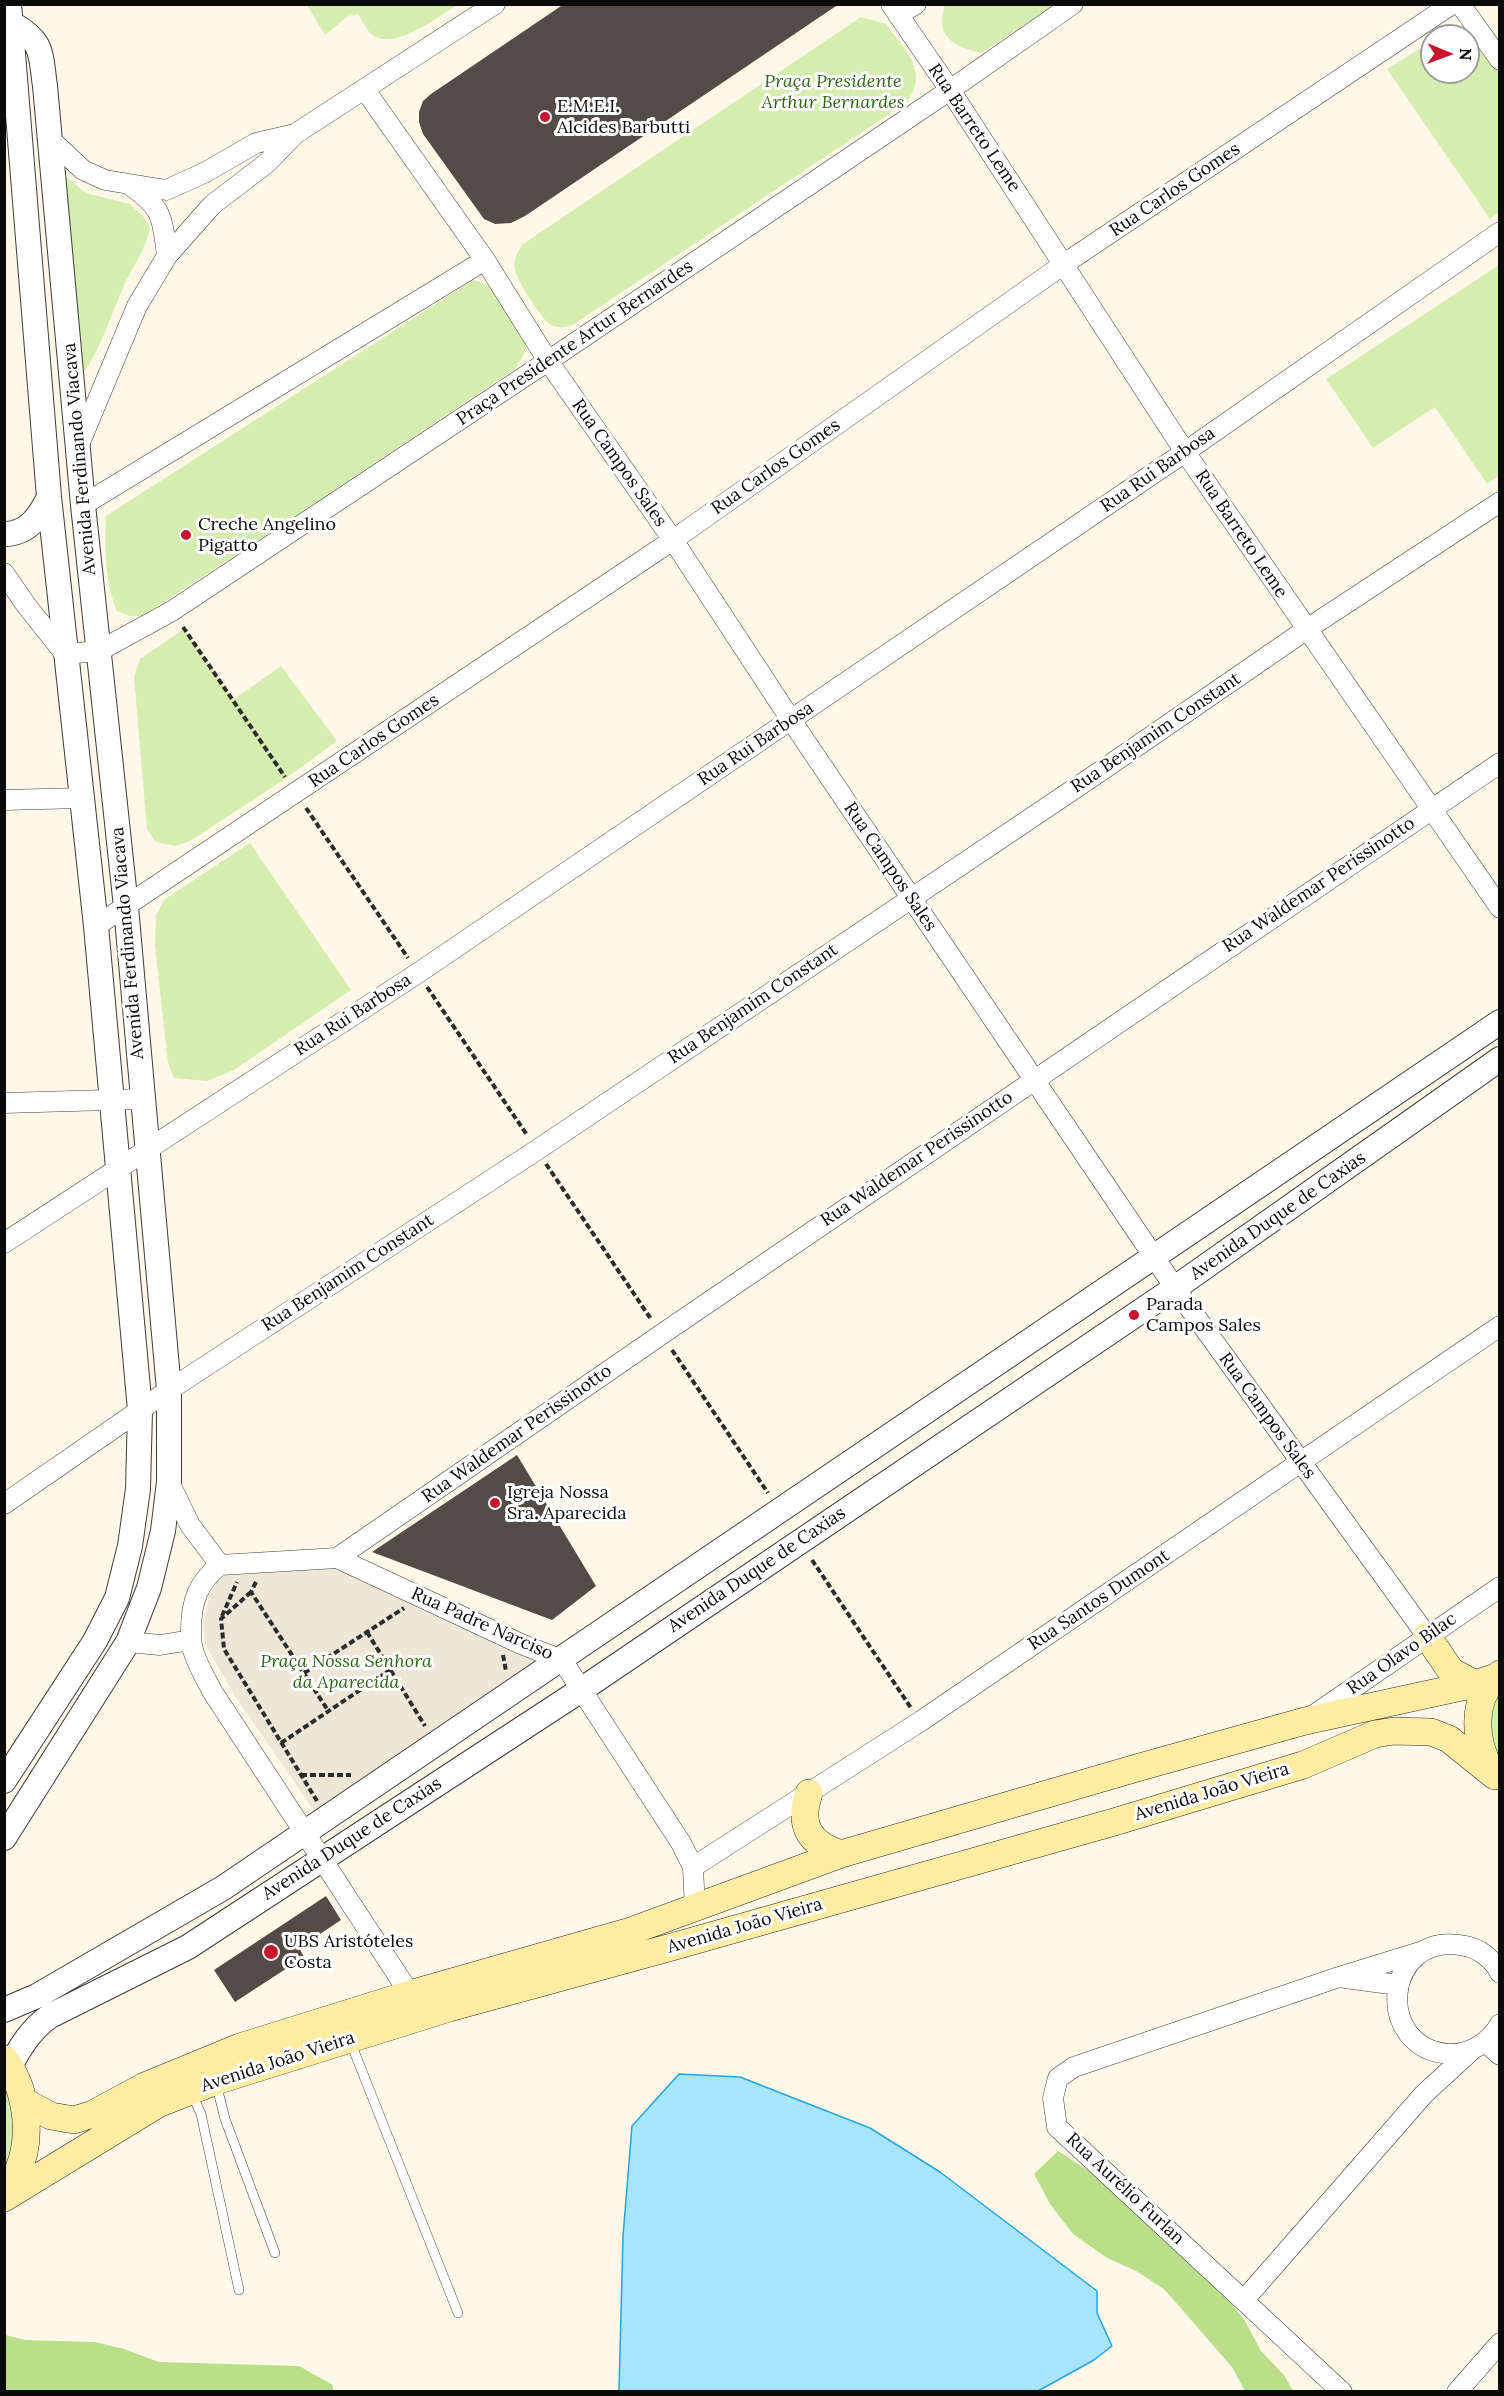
<!DOCTYPE html>
<html>
<head>
<meta charset="utf-8">
<style>
  body { margin:0 }
  #map { position:relative; width:1504px; height:2396px; overflow:hidden; background:#fff8e8; font-family:Lora,serif }
  canvas { display:block }
  .frame { position:absolute; inset:0; border:6px solid #0a0a0a; pointer-events:none }
  .north { position:absolute; left:1420px; top:24px; width:60px; height:60px; box-sizing:border-box; background:#fff; border:2px solid #9d9d9d; border-radius:50%; rotate:91deg; font-size:16px; font-weight:700; line-height:24px; text-align:center; color:#0a0a0a }
  .north::after { content:''; display:block; margin:auto; width:21px; height:27px; background:#c7152f; clip-path:polygon(50% 0,100% 100%,50% 72%,0 100%) }
</style>
</head>
<body>
<div id="map">
<canvas width="1504" height="2396"></canvas>
<div class="frame"></div>
<div class="north">N</div>
</div>
<script>
const c = document.querySelector('canvas').getContext('2d');
c.lineJoin = 'round';
function fillPath(path, color) {
  c.fillStyle = color;
  c.fill(path, 'evenodd');
}
function trace(path, color, width, dash) {
  c.strokeStyle = color;
  c.lineWidth = width;
  c.lineCap = dash ? 'butt' : 'round';
  c.setLineDash(dash || []);
  c.stroke(path);
}
function write(font, color, halo, rows, align = 'center') {
  c.font = font + ' Lora,serif';
  c.lineWidth = 6;
  c.setLineDash([]);
  c.textBaseline = 'middle';
  c.strokeStyle = halo;
  c.fillStyle = color;
  for (const [text, x, y, turn = 0] of rows) {
    c.save();
    c.translate(x, y);
    c.rotate((+turn || 0) * Math.PI / 180);
    c.textAlign = isNaN(turn) ? turn : align;
    if (halo) c.strokeText(text, 0, 0);
    c.fillText(text, 0, 0);
    c.restore();
  }
}
const green = new Path2D(`
  M 307,5 L 458,5 C 438,16 393,53 371,34 C 366,29 362,20 358,14 L 348,16 L 325,35 Z
  M 944,5 L 945,4 L 1055,5 L 981,53 C 966,49 945,44 942,25 C 941,19 944,11 944,5 Z
  M 861,17 L 886,24 C 904,50 930,70 907,102 L 574,324 C 567,327 559,329 551,325 C 542,320 517,281 515,270 C 513,261 517,252 523,244 Z
  M 1456,27 L 1472,29 L 1499,69 L 1499,212 L 1490,219 L 1387,69 L 1432,41 L 1432,72 L 1468,72 L 1468,36 L 1440,36 Z
  M 59,171 L 86,193 L 130,204 L 143,216 L 150,228 C 144,254 133,265 123,288 C 110,317 101,348 83,374 Z
  M 1499,265 L 1499,475 L 1487,484 L 1435,407 L 1373,448 L 1326,379 Z
  M 473,280 L 497,287 L 531,334 L 524,354 L 515,369 L 311,506 L 142,616 L 130,616 L 117,611 C 104,580 105,549 106,516 Z
  M 184,629 L 233,700 L 281,666 L 337,741 L 285,779 L 190,841 L 175,846 L 156,842 L 147,829 L 134,677 L 140,659 Z
  M 250,843 L 351,990 L 234,1070 L 207,1081 L 174,1078 L 168,1063 L 155,946 L 156,915 L 165,899 Z
  M 1499,1697 L 1499,1771 C 1492,1746 1478,1718 1499,1697 Z
  M 4,2078 C 16,2115 20,2135 4,2171 Z`);
const forest = new Path2D(`
  M 1058,2151 L 1144,2207 L 1222,2291 L 1245,2321 L 1261,2351 L 1284,2375 L 1293,2391 L 1245,2391 L 1232,2367 L 1164,2289 L 1136,2271 L 1107,2258 L 1073,2234 L 1050,2204 L 1034,2174 Z
  M 5,2335 L 25,2340 L 95,2342 L 124,2349 L 159,2362 L 299,2366 L 333,2385 L 333,2391 L 5,2391 Z`);
const plaza = new Path2D(`
  M 343,1553 L 505,1622 L 565,1658 L 323,1824 L 235,1696 L 205,1644 L 203,1621 L 211,1592 L 230,1558 Z`);
const water = new Path2D(`
  M 679,2074 L 740,2077 L 870,2128 L 940,2172 L 1097,2291 L 1097,2313 L 1112,2346 L 1094,2360 L 1038,2391 L 619,2391 L 623,2236 L 632,2126 Z`);
const building = new Path2D(`
  M 564,4 L 839,4 L 525,216 L 511,223 L 495,224 L 484,219 L 423,134 L 419,122 L 419,112 L 423,101 L 431,94 Z
  M 517,1455 L 596,1586 L 552,1620 L 372,1552 Z
  M 326,1896 L 341,1920 L 299,1948 L 304,1957 L 235,2002 L 214,1970 Z`);
const path = new Path2D(`
  M 183,627 L 285,777
  M 306,808 L 408,958
  M 427,987 L 527,1135
  M 546,1164 L 651,1319
  M 672,1350 L 768,1493
  M 812,1560 L 911,1708
  M 256,1582 L 251,1592 L 329,1712
  M 251,1592 L 221,1619 L 224,1649 L 317,1801
  M 222,1616 L 237,1582
  M 367,1632 L 425,1726
  M 503,1655 L 506,1671
  M 304,1673 L 404,1608
  M 281,1743 L 390,1670
  M 301,1775 L 351,1775`);
const service = new Path2D(`
  M 350,2041 L 458,2313
  M 216,2083 L 225,2119 L 275,2253
  M 191,2092 L 201,2114 L 239,2290`);
const minor = new Path2D(`
  M 891,4 L 950,90 L 1185,452 L 1500,908
  M 1460,4 L 1500,60
  M 898,15 L 916,4
  M 365,90 L 485,260 L 548,361 L 673,540 L 791,720 L 1175,1288 L 1427,1636
  M 51,140 L 83,170 L 105,180 L 166,190 L 204,173 L 256,143 L 295,134
  M 131,186 C 164,209 162,218 167,256
  M 78,447 L 137,306 L 167,256 L 212,205 L 267,163 L 295,134 L 495,4
  M 83,505 L 485,260
  M 4,573 L 26,605 L 65,654 L 99,651 L 172,611 L 548,361 L 950,90 L 1073,4
  M 4,800 L 82,798
  M 96,926 L 673,540 L 1064,264 L 1452,4
  M 4,1103 L 143,1099
  M 4,1243 L 418,973 L 1185,452 L 1500,232
  M 169,1482 L 190,1525 L 220,1565
  M 4,1504 L 169,1390 L 537,1150 L 1095,775 L 1307,629 L 1500,502
  M 337,1558 L 662,1334 L 1500,763
  M 220,1565 L 337,1558 L 521,1644 L 562,1660 L 681,1843 L 693,1867 L 695,1909
  M 220,1565 C 198,1582 191,1602 191,1630 C 191,1637 191,1646 194,1653 C 198,1666 206,1679 212,1691 L 410,1994
  M 128,1642 L 160,1645 L 191,1640
  M 1314,1715 L 1500,1587
  M 693,1867 L 921,1721 L 1500,1326
  M 1500,1973 C 1494,1960 1479,1948 1465,1946 C 1383,1929 1372,2051 1451,2054 C 1471,2054 1491,2041 1500,2024
  M 1345,1978 L 1398,1985
  M 1485,2042 L 1500,2055
  M 1244,2300 L 1424,2094 L 1472,2050
  M 1342,2392 L 1057,2127 L 1053,2098 L 1058,2078 L 1074,2067 L 1339,1977 L 1420,1952
  M 1457,2392 L 1500,2343`);
const tertiary = new Path2D(`
  M 4,534 C 28,534 39,517 49,497
  M 4,1781 L 95,1641 L 117,1598 L 130,1546 L 138,1489 L 140,1410 L 96,926 L 49,497 L 9,4
  M 4,1838 L 128,1642 L 149,1588 L 163,1531 L 169,1482 L 169,1390 L 126,907 L 83,505 L 45,86 C 40,51 44,42 11,23
  M 4,2010 L 37,1996 L 223,1888 L 1500,1022
  M 10,2066 C 21,2046 31,2029 50,2016 L 188,1947 L 581,1690 L 1175,1288 L 1500,1059`);
const secondary = new Path2D(`
  M 1427,1636 L 1451,1671 L 1475,1684
  M 1491,1770 C 1474,1742 1470,1697 1500,1674
  M 809,1793 C 798,1825 809,1844 841,1854
  M 4,2059 C 27,2088 33,2137 18,2171 C 14,2180 9,2188 4,2196
  M 23,2101 L 51,2116 L 74,2120 L 93,2114 L 145,2086 L 240,2047 L 410,1994 L 631,1931 L 841,1854 L 1140,1767 L 1305,1721 L 1475,1684 L 1496,1677
  M 4,2198 L 158,2104 L 216,2081 L 449,2008 L 668,1948 L 1114,1822 L 1303,1765 L 1375,1734 L 1394,1731 L 1431,1732 L 1449,1739 L 1495,1776`);
const markers = [
  [545,117,6,"#c7152f"],
  [186,535,6,"#c7152f"],
  [1134,1315,6,"#c7152f"],
  [495,1503,6,"#c7152f"],
  [271,1952,8,"#c7152f"]
];
const parkNames = [
  ["Praça Presidente",833,82],
  ["Arthur Bernardes",833,103],
  ["Praça Nossa Senhora",346,1662],
  ["da Aparecida",346,1683]
];
const poiNames = [
  ["E.M.E.I.",557,107],
  ["Alcides Barbutti",557,128],
  ["Creche Angelino",198,525],
  ["Pigatto",198,546],
  ["Parada",1146,1305],
  ["Campos Sales",1146,1326],
  ["Igreja Nossa",507,1493],
  ["Sra. Aparecida",507,1514],
  ["UBS Aristóteles",284,1942],
  ["Costa",284,1963]
];
const streetNames = [
  ["Rua Barreto Leme",974,128,56],
  ["Rua Carlos Gomes",1175,190,-34],
  ["Praça Presidente Artur Bernardes",575,343,-34],
  ["Avenida Ferdinando Viacava",80,459,-95],
  ["Rua Campos Sales",619,463,55],
  ["Rua Carlos Gomes",776,467,-35],
  ["Rua Rui Barbosa",1158,470,-35],
  ["Rua Barreto Leme",1241,534,56],
  ["Rua Benjamim Constant",1156,733,-34],
  ["Rua Carlos Gomes",374,741,-34],
  ["Rua Rui Barbosa",756,744,-34],
  ["Rua Campos Sales",890,867,56],
  ["Rua Waldemar Perissinotto",1319,885,-34],
  ["Avenida Ferdinando Viacava",128,943,-95],
  ["Rua Benjamim Constant",753,1004,-34],
  ["Rua Rui Barbosa",353,1015,-33],
  ["Rua Waldemar Perissinotto",917,1159,-34],
  ["Avenida Duque de Caxias",1278,1216,-35],
  ["Rua Benjamim Constant",348,1273,-33],
  ["Rua Campos Sales",1267,1416,54],
  ["Rua Waldemar Perissinotto",517,1434,-35],
  ["Avenida Duque de Caxias",757,1570,-34],
  ["Rua Santos Dumont",1099,1600,-34],
  ["Rua Padre Narciso",482,1624,24],
  ["Rua Olavo Bilac",1402,1654,-35],
  ["Avenida João Vieira",1212,1792,-17],
  ["Avenida Duque de Caxias",352,1839,-33],
  ["Avenida João Vieira",745,1926,-16],
  ["Avenida João Vieira",278,2062,-18],
  ["Rua Aurélio Furlan",1125,2189,43]
];
fillPath(green, '#d5edae');
fillPath(forest, '#b9df8b');
fillPath(plaza, '#efe6d7');
fillPath(water, '#a6e5fd');
trace(water, '#26a4db', 1.5);
fillPath(building, '#544a46');
trace(service, '#3d3d3d', 10);
trace(minor, '#3d3d3d', 21);
trace(tertiary, '#3d3d3d', 26);
trace(secondary, '#2c2c2c', 28);
trace(path, '#2c2c2c', 4, [6, 3]);
trace(service, '#fff', 9);
trace(minor, '#fff', 20);
trace(tertiary, '#fff', 24);
trace(secondary, '#ffeca3', 27);
for (const [x, y, r, color] of markers) {
  const dot = new Path2D();
  dot.arc(x, y, r, 0, 2 * Math.PI);
  c.fillStyle = color;
  c.fill(dot);
  trace(dot, '#fff', 2);
}
write('italic 18px', '#2e6715', '#fff', parkNames);
write('18px', '#0a0a0a', '#fff', poiNames, 'left');
write('18px', '#0a0a0a', '#fff', streetNames);
</script>
</body>
</html>
